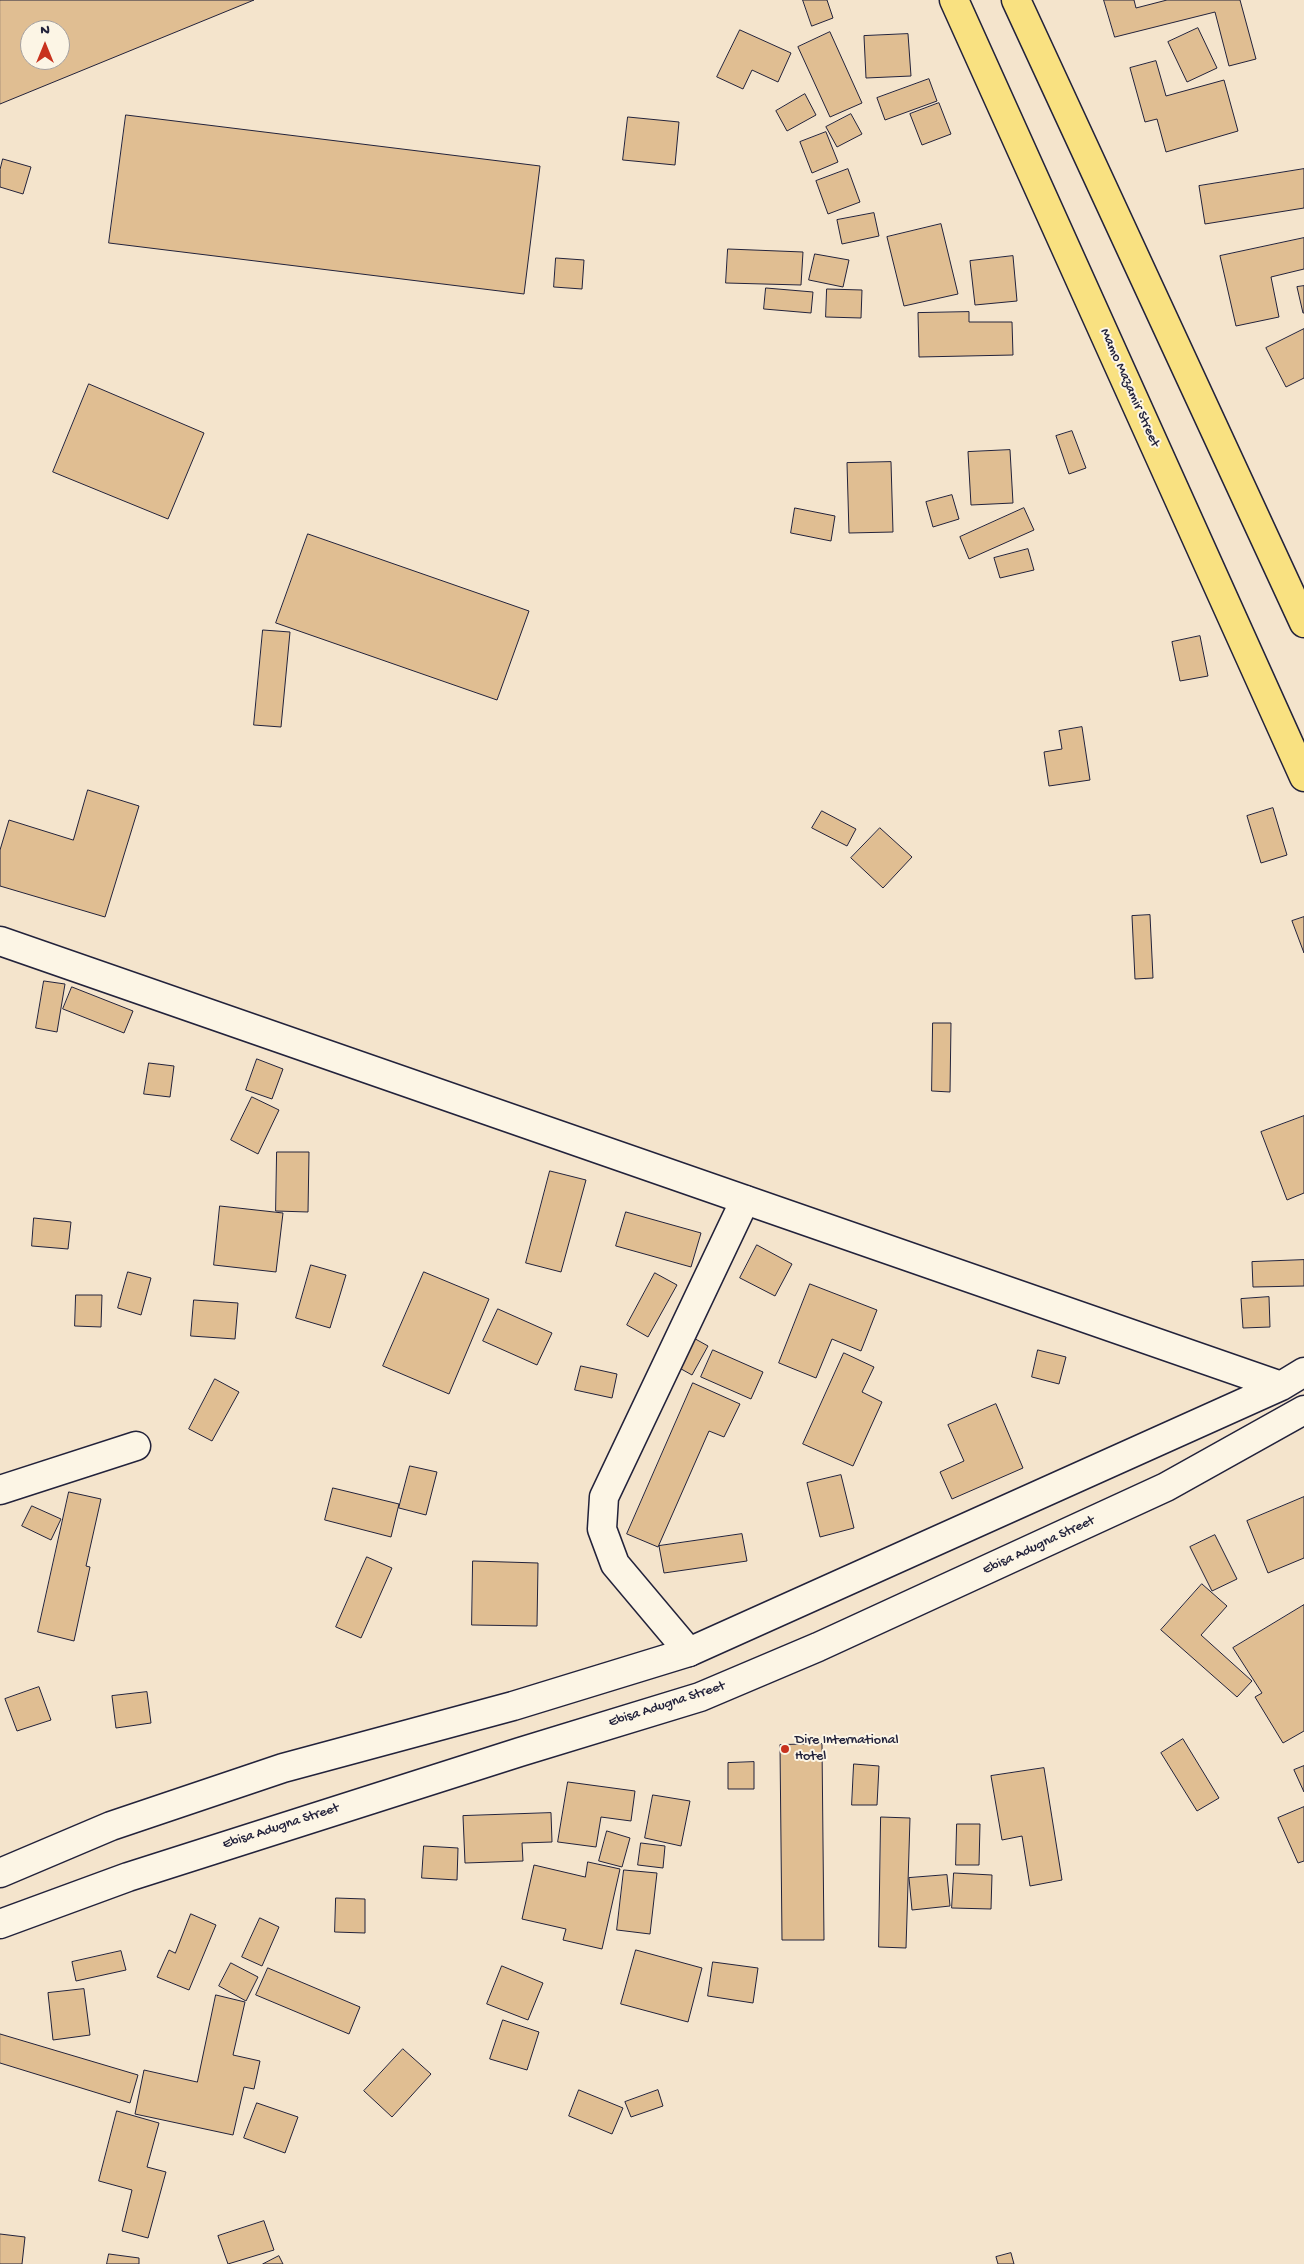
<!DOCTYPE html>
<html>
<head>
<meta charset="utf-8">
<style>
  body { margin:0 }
  #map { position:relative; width:1304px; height:2264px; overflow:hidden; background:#f4e4cc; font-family:"Gochi Hand",sans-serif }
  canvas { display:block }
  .north { position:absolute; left:20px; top:20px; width:50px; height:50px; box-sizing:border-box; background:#fcf5e5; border:1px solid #a5a1a1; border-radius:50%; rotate:0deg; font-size:14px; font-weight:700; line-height:20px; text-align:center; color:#22223b }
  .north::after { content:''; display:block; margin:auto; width:18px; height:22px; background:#c8321e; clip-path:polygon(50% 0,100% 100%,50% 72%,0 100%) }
</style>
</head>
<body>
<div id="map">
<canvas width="1304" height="2264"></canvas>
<div class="north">N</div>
</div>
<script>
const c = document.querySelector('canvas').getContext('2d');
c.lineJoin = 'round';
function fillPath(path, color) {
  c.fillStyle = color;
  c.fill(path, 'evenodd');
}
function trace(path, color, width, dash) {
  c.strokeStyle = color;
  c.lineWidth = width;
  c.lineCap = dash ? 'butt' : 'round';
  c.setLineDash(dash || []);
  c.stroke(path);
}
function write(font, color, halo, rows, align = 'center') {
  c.font = font + ' "Gochi Hand",sans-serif';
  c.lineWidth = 4;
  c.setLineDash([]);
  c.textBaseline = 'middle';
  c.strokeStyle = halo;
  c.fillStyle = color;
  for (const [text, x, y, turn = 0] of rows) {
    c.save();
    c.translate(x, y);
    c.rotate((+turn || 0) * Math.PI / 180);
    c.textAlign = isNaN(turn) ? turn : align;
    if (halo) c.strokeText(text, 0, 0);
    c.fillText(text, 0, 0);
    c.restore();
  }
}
const building = new Path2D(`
  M 0,0 L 254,0 L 0,104 ZM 30,30 L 60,30 L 60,60 L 30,60 Z
  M 803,0 L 827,0 L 833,18 L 812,26 Z
  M 1104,0 L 1134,0 L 1136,8 L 1167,0 L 1240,0 L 1256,59 L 1229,66 L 1215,12 L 1115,37 Z
  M 1198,28 L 1217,68 L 1187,82 L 1168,42 Z
  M 740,30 L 791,53 L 778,82 L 752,70 L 743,89 L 717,77 Z
  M 830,32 L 862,103 L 830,117 L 798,47 Z
  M 908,34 L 911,76 L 866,78 L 864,36 Z
  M 1156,61 L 1166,96 L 1224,80 L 1238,131 L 1166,152 L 1157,119 L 1145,122 L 1130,68 Z
  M 929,79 L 937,101 L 885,120 L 877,98 Z
  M 805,94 L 816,115 L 787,131 L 776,111 Z
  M 939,103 L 951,134 L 922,145 L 910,114 Z
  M 851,114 L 862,134 L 837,147 L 826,127 Z
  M 126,115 L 540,166 L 524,294 L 109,243 Z
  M 628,117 L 679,122 L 675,165 L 623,160 Z
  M 826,132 L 838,162 L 812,173 L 800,142 Z
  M 3,159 L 31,167 L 23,194 L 0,187 L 0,170 Z
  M 848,169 L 860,202 L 828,214 L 816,181 Z
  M 1304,169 L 1304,208 L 1205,224 L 1199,186 Z
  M 874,213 L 879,236 L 842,244 L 837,220 Z
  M 941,224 L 958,294 L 904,306 L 887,237 Z
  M 1304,238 L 1304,269 L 1271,277 L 1279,317 L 1236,326 L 1220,256 Z
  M 728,249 L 803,252 L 801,285 L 726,283 Z
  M 815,254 L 849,260 L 843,287 L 809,280 Z
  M 1013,256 L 1017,301 L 975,305 L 970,261 Z
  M 556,258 L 584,260 L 582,289 L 554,287 Z
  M 1304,286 L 1304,313 L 1303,313 L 1297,287 Z
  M 766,288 L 813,292 L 811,313 L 764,309 Z
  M 827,289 L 862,290 L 861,318 L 826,317 Z
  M 969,312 L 969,322 L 1012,322 L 1013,355 L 919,357 L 918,313 Z
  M 1304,329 L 1304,378 L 1286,387 L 1266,348 Z
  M 89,384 L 204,433 L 168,519 L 53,472 Z
  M 1072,431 L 1086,468 L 1069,474 L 1056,436 Z
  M 1010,450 L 1013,503 L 971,505 L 968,452 Z
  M 891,462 L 893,532 L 849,533 L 847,463 Z
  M 952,495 L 959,519 L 933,527 L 926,502 Z
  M 795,508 L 835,516 L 831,541 L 791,533 Z
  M 1024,508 L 1034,530 L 969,559 L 960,537 Z
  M 308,534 L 529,611 L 497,700 L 276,623 Z
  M 1028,549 L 1034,570 L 1000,578 L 994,558 Z
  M 263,630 L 290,632 L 281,727 L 254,725 Z
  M 1200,636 L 1208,676 L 1180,681 L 1172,642 Z
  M 1082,727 L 1090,780 L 1049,786 L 1044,752 L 1062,749 L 1059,731 Z
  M 88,790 L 139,806 L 105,917 L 0,886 L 0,850 L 9,820 L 73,840 Z
  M 1273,808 L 1287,855 L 1261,863 L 1247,816 Z
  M 822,811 L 856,829 L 847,846 L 812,828 Z
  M 880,828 L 912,857 L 883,888 L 851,858 Z
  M 1150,915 L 1153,978 L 1135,979 L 1132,916 Z
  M 1304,917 L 1304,953 L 1292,921 Z
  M 44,981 L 65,984 L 57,1032 L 36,1028 Z
  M 72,987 L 133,1011 L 124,1033 L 63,1009 Z
  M 933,1023 L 951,1023 L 950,1092 L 932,1091 Z
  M 257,1059 L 283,1069 L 272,1099 L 246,1090 Z
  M 149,1063 L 174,1066 L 170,1097 L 144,1094 Z
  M 252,1097 L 279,1110 L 258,1154 L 231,1140 Z
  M 1304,1116 L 1304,1193 L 1287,1200 L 1261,1132 Z
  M 277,1152 L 309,1152 L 308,1212 L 276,1211 Z
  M 550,1171 L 586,1180 L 561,1272 L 526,1263 Z
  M 220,1206 L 283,1213 L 276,1272 L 214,1265 Z
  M 626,1212 L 701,1233 L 691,1267 L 616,1246 Z
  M 34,1218 L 71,1222 L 68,1249 L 32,1246 Z
  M 757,1245 L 792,1264 L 775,1296 L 740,1278 Z
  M 1304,1260 L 1304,1286 L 1253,1287 L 1252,1262 Z
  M 311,1265 L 346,1275 L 330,1328 L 296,1318 Z
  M 128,1272 L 151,1278 L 141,1315 L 118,1308 Z
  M 424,1272 L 489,1299 L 449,1394 L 383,1366 Z
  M 655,1273 L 677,1285 L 648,1337 L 627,1325 Z
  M 810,1284 L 877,1310 L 861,1351 L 832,1339 L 816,1378 L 779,1363 Z
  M 76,1295 L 102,1295 L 101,1327 L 75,1326 Z
  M 1269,1297 L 1270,1327 L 1243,1328 L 1241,1299 Z
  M 194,1300 L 238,1303 L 235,1339 L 191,1336 Z
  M 498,1309 L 552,1333 L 537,1365 L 483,1341 Z
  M 690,1336 L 708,1346 L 692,1375 L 674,1365 Z
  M 713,1350 L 763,1372 L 751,1399 L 701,1377 Z
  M 1038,1350 L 1066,1357 L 1059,1384 L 1032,1377 Z
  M 844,1353 L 874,1367 L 862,1392 L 882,1402 L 853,1466 L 803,1444 Z
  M 581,1366 L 617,1374 L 612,1398 L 575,1390 Z
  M 215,1379 L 239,1392 L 212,1441 L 189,1429 Z
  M 693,1383 L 740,1404 L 724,1437 L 709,1431 L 658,1547 L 627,1534 Z
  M 996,1404 L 1023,1468 L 952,1499 L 940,1472 L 964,1461 L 948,1425 Z
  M 410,1466 L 437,1472 L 426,1515 L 399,1508 Z
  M 841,1475 L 854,1528 L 820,1537 L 807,1483 Z
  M 333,1488 L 399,1504 L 391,1537 L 325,1520 Z
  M 69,1492 L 101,1499 L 86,1566 L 90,1567 L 74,1641 L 38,1632 Z
  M 1304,1497 L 1304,1558 L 1268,1573 L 1247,1521 Z
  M 32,1506 L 61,1519 L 51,1540 L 22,1526 Z
  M 742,1534 L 747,1561 L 664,1573 L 659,1546 Z
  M 1215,1535 L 1237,1579 L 1212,1591 L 1190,1547 Z
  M 367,1557 L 392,1568 L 361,1638 L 336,1627 Z
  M 473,1561 L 538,1563 L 537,1626 L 472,1625 Z
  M 1202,1584 L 1227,1606 L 1201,1635 L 1252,1681 L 1237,1697 L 1161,1630 Z
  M 1304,1605 L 1304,1731 L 1283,1743 L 1255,1697 L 1262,1693 L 1233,1648 Z
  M 39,1687 L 51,1720 L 17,1731 L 5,1699 Z
  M 147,1692 L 151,1723 L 116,1728 L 112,1696 Z
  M 1183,1739 L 1219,1798 L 1197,1811 L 1161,1753 Z
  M 822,1744 L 824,1940 L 782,1940 L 780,1745 Z
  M 754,1762 L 754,1789 L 728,1789 L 728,1763 Z
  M 854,1764 L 879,1766 L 877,1805 L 852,1805 Z
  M 1304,1766 L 1304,1792 L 1294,1770 Z
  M 1044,1768 L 1062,1880 L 1030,1886 L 1022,1836 L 1002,1840 L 991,1776 Z
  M 568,1782 L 635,1791 L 631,1821 L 601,1817 L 596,1847 L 558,1842 Z
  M 653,1795 L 690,1801 L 681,1846 L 645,1838 Z
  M 1304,1807 L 1304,1861 L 1298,1863 L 1278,1818 Z
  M 551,1813 L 552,1842 L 522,1843 L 523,1861 L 465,1863 L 463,1816 Z
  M 881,1817 L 910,1818 L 906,1948 L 879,1947 Z
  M 957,1824 L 980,1824 L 979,1865 L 956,1865 Z
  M 607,1831 L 630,1838 L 622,1867 L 599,1861 Z
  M 641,1843 L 665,1846 L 663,1868 L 638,1865 Z
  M 424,1846 L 458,1848 L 457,1880 L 422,1878 Z
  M 588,1862 L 620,1869 L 602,1949 L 563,1940 L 566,1929 L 522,1919 L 534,1865 L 585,1877 Z
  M 624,1870 L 657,1873 L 650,1934 L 617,1930 Z
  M 954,1873 L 992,1875 L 991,1909 L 952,1908 Z
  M 947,1875 L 950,1906 L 912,1910 L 909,1878 Z
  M 336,1898 L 365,1899 L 365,1933 L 335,1932 Z
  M 191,1914 L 216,1925 L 189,1990 L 157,1977 L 169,1950 L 175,1953 Z
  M 260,1918 L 279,1927 L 262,1966 L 242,1957 Z
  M 636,1950 L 702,1968 L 688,2022 L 621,2004 Z
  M 121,1951 L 126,1970 L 76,1981 L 72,1962 Z
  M 713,1962 L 758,1968 L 753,2003 L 708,1996 Z
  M 231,1963 L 258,1977 L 246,2001 L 219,1986 Z
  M 502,1966 L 543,1983 L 528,2020 L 487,2004 Z
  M 268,1968 L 360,2007 L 349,2034 L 256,1995 Z
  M 84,1989 L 90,2035 L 53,2040 L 48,1993 Z
  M 216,1995 L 245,2002 L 233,2055 L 260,2061 L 254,2089 L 244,2087 L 233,2135 L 135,2114 L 144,2070 L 197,2082 Z
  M 503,2020 L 539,2032 L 527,2070 L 490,2059 Z
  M 0,2034 L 138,2075 L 130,2103 L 0,2063 Z
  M 403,2049 L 431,2074 L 392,2117 L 364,2091 Z
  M 579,2090 L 623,2108 L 612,2134 L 569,2116 Z
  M 658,2090 L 663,2106 L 631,2117 L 625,2102 Z
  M 257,2103 L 298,2117 L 285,2153 L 244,2138 Z
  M 117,2111 L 159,2123 L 147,2167 L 166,2172 L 148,2238 L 122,2231 L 132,2190 L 99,2181 Z
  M 264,2221 L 274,2250 L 228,2264 L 218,2236 Z
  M 0,2234 L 25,2237 L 22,2264 L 0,2264 Z
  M 1011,2253 L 1014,2264 L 998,2264 L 996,2257 Z
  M 109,2254 L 139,2258 L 139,2264 L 107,2264 Z
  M 279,2256 L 283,2264 L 263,2264 Z`);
const street = new Path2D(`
  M 0,1490 L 136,1446
  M 689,1652 L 615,1564 L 602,1529 L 604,1497 L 745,1200`);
const secondary = new Path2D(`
  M 0,941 L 1281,1386
  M 0,1873 L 111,1826 L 283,1768 L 513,1706 L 689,1652 L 1281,1386 L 1304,1372
  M 0,1924 L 128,1877 L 520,1752 L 700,1697 L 818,1647 L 1166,1487 L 1304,1410`);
const primary = new Path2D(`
  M 954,0 L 1304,777
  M 1016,0 L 1304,623`);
const markers = [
  [785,1749,5,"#c8321e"]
];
const streetNames = [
  ["Mamo Mazamir Street",1129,388,66],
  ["Ebisa Adugna Street",1039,1546,-25],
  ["Ebisa Adugna Street",667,1705,-18],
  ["Ebisa Adugna Street",281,1827,-18]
];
const poiNames = [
  ["Dire International",795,1741],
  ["Hotel",795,1757]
];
fillPath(building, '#e0be92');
trace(building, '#22223b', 1);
trace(street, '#22223b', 31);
trace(secondary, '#22223b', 31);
trace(primary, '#22223b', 31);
trace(street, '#fcf5e5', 28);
trace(secondary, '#fcf5e5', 28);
trace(primary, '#f9e181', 28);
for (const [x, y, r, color] of markers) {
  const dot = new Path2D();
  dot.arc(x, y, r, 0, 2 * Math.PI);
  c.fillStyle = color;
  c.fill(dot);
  trace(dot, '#fcf5e5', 2);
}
write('14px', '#22223b', '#fcf5e5', streetNames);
write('14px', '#22223b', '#fcf5e5', poiNames, 'left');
</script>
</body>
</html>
